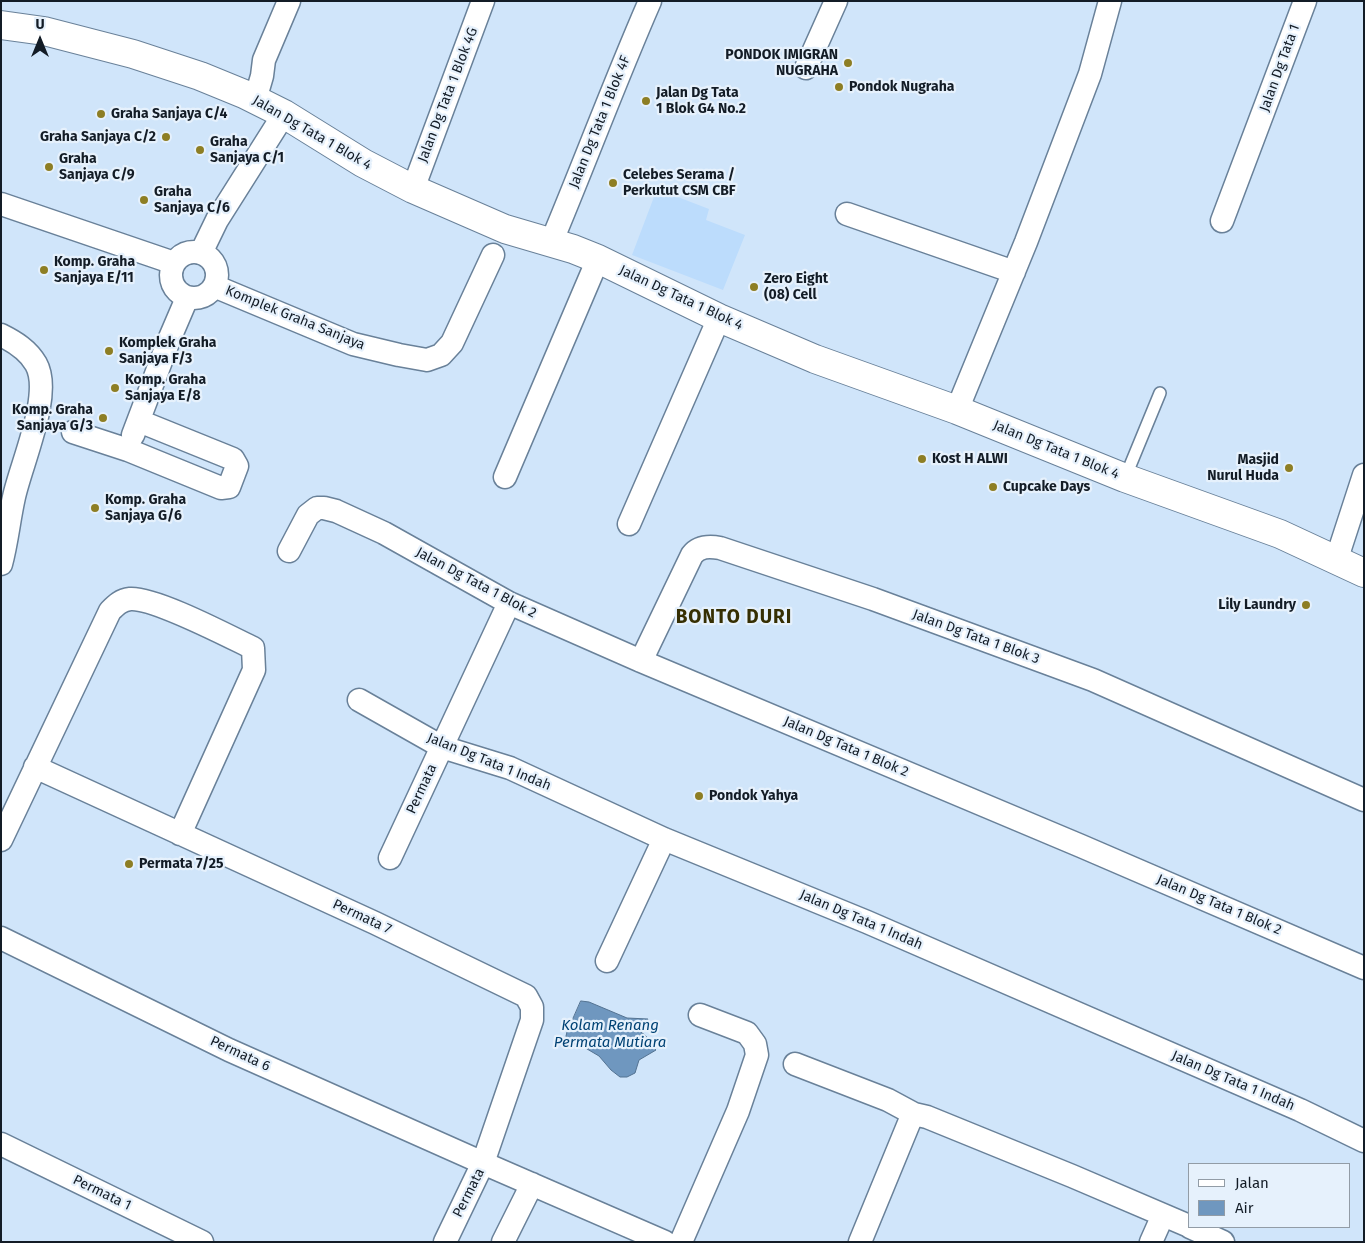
<!DOCTYPE html>
<html>
<head>
<meta charset="utf-8">
<style>
  body { margin:0 }
  #map { position:relative; width:1365px; height:1243px; overflow:hidden; background:#d0e5fa; font-family:"Fira Sans",sans-serif }
  canvas { display:block }
  .frame { position:absolute; inset:0; border:2px solid #131c26; pointer-events:none }
  .legend { position:absolute; left:1188px; top:1163px; width:162px; height:65px; box-sizing:border-box; background:#e6f1fc; border:1px solid #929ca6; margin:0; padding:6px 9px; list-style:none; font-size:15px; color:#131c26 }
  .legend li { display:flex; align-items:center; gap:10px; height:25px }
  .legend b { width:25px; border:1px solid #929ca6 }
  .north { position:absolute; left:15px; top:15px; width:50px; height:50px; -webkit-text-stroke:4px #e6f1fc; paint-order:stroke; rotate:0deg; font-size:14px; font-weight:700; line-height:20px; text-align:center; color:#131c26 }
  .north::after { content:''; display:block; margin:auto; width:18px; height:22px; background:#131c26; clip-path:polygon(50% 0,100% 100%,50% 72%,0 100%) }
</style>
</head>
<body>
<div id="map">
<canvas width="1365" height="1243"></canvas>
<div class="frame"></div>
<ul class="legend">
<li><b style="height:6px;background:#fff"></b>Jalan</li>
<li><b style="height:14px;background:#6f97bf"></b>Air</li>
</ul>
<div class="north">U</div>
</div>
<script>
const c = document.querySelector('canvas').getContext('2d');
c.lineJoin = 'round';
function fillPath(path, color) {
  c.fillStyle = color;
  c.fill(path, 'evenodd');
}
function trace(path, color, width, dash) {
  c.strokeStyle = color;
  c.lineWidth = width;
  c.lineCap = dash ? 'butt' : 'round';
  c.setLineDash(dash || []);
  c.stroke(path);
}
function write(font, color, halo, rows, align = 'center') {
  c.font = font + ' "Fira Sans",sans-serif';
  c.lineWidth = 4.5;
  c.setLineDash([]);
  c.textBaseline = 'middle';
  c.strokeStyle = halo;
  c.fillStyle = color;
  for (const [text, x, y, turn = 0] of rows) {
    c.save();
    c.translate(x, y);
    c.rotate((+turn || 0) * Math.PI / 180);
    c.textAlign = isNaN(turn) ? turn : align;
    if (halo) c.strokeText(text, 0, 0);
    c.fillText(text, 0, 0);
    c.restore();
  }
}
const built = new Path2D(`
  M 657,189 L 709,209 L 706,220 L 745,235 L 723,290 L 632,255 Z`);
const water = new Path2D(`
  M 581,1001 L 589,1002 L 627,1018 L 648,1019 L 643,1026 L 636,1028 L 646,1036 L 648,1042 L 656,1050 L 639,1060 L 635,1073 L 627,1077 L 620,1077 L 611,1070 L 599,1056 L 582,1046 L 568,1042 L 566,1036 L 567,1032 Z`);
const lane = new Path2D(`
  M 1125,478 L 1160,393`);
const street = new Path2D(`
  M 806,68 L 836,1
  M 255,100 L 262,76 L 264,60 L 289,1
  M 413,189 L 483,1
  M 1,204 L 174,263
  M 847,214 L 1014,272
  M 1222,221 L 1305,1
  M 551,243 C 585,162 615,81 650,1
  M171 275a23 23 0 1 1 46 0a23 23 0 1 1-46 0Z
  M 201,253 L 217,220 L 284,114
  M 214,286 L 353,344 L 399,355 L 427,360 L 441,355 L 452,343 L 493,255
  M 1,335 C 15,342 28,350 36,364 C 53,394 21,464 14,497 C 9,519 7,542 1,564
  M 957,410 L 1026,242 L 1090,74 L 1110,1
  M 73,432 L 128,450 L 221,488 L 229,487 L 237,466 L 233,459 L 139,421
  M 133,435 L 169,340 L 187,298
  M 505,477 L 598,259
  M 629,524 L 719,318
  M 289,551 L 308,515 L 317,508 L 324,508 L 336,511 L 384,533 L 509,603 L 641,661 L 1081,846 L 1364,968
  M 1336,561 L 1364,475
  M 641,661 L 692,555 C 699,546 709,546 720,548 L 873,599 L 1093,680 L 1364,800
  M 359,700 L 442,747 L 510,768 L 664,839 L 867,922 L 1300,1110 L 1364,1141
  M 35,767 L 375,923 L 526,996 L 532,1007 L 532,1020 L 483,1163 L 445,1242
  M 1,840 L 110,611 C 116,605 121,600 130,599 C 154,597 228,636 253,648 L 254,670 L 180,834
  M 390,858 L 509,603
  M 1,938 L 229,1050 L 483,1163 L 665,1242
  M 607,961 L 664,839
  M 795,1064 L 888,1100 L 914,1114
  M 1,1144 L 202,1242
  M 1190,1227 L 1223,1242
  M 503,1242 L 532,1184
  M 681,1242 L 738,1111 L 757,1055 L 755,1044 L 747,1033 L 700,1015
  M 860,1242 L 909,1123 L 914,1114 L 927,1117 L 1072,1176 L 1189,1226
  M 1151,1242 L 1163,1215`);
const secondary = new Path2D(`
  M 1,25 L 44,31 L 133,54 L 200,76 L 244,94 L 284,114 L 363,163 L 413,189 L 505,229 L 573,249 L 598,259 L 719,318 L 815,359 L 957,410 L 1125,478 L 1280,534 L 1364,573`);
const markers = [
  [848,63,5,"#8d7e24"],
  [839,87,5,"#8d7e24"],
  [646,101,5,"#8d7e24"],
  [101,114,5,"#8d7e24"],
  [166,137,5,"#8d7e24"],
  [200,150,5,"#8d7e24"],
  [49,167,5,"#8d7e24"],
  [613,183,5,"#8d7e24"],
  [144,200,5,"#8d7e24"],
  [44,270,5,"#8d7e24"],
  [754,287,5,"#8d7e24"],
  [109,351,5,"#8d7e24"],
  [115,388,5,"#8d7e24"],
  [103,418,5,"#8d7e24"],
  [922,459,5,"#8d7e24"],
  [1289,468,5,"#8d7e24"],
  [993,487,5,"#8d7e24"],
  [95,508,5,"#8d7e24"],
  [1306,605,5,"#8d7e24"],
  [699,796,5,"#8d7e24"],
  [129,864,5,"#8d7e24"]
];
const poiNames = [
  ["PONDOK IMIGRAN",838,55,"right"],
  ["NUGRAHA",838,71,"right"],
  ["Pondok Nugraha",849,87],
  ["Jalan Dg Tata",656,93],
  ["1 Blok G4 No.2",656,109],
  ["Graha Sanjaya C/4",111,114],
  ["Graha Sanjaya C/2",156,137,"right"],
  ["Graha",210,142],
  ["Sanjaya C/1",210,158],
  ["Graha",59,159],
  ["Sanjaya C/9",59,175],
  ["Celebes Serama /",623,175],
  ["Perkutut CSM CBF",623,191],
  ["Graha",154,192],
  ["Sanjaya C/6",154,208],
  ["Komp. Graha",54,262],
  ["Sanjaya E/11",54,278],
  ["Zero Eight",764,279],
  ["(08) Cell",764,295],
  ["Komplek Graha",119,343],
  ["Sanjaya F/3",119,359],
  ["Komp. Graha",125,380],
  ["Sanjaya E/8",125,396],
  ["Komp. Graha",93,410,"right"],
  ["Sanjaya G/3",93,426,"right"],
  ["Kost H ALWI",932,459],
  ["Masjid",1279,460,"right"],
  ["Nurul Huda",1279,476,"right"],
  ["Cupcake Days",1003,487],
  ["Komp. Graha",105,500],
  ["Sanjaya G/6",105,516],
  ["Lily Laundry",1296,605,"right"],
  ["Pondok Yahya",709,796],
  ["Permata 7/25",139,864]
];
const streetNames = [
  ["Jalan Dg Tata 1",1280,68,-70],
  ["Jalan Dg Tata 1 Blok 4G",448,95,-69],
  ["Jalan Dg Tata 1 Blok 4F",600,122,-68],
  ["Jalan Dg Tata 1 Blok 4",312,133,30],
  ["Jalan Dg Tata 1 Blok 4",681,298,25],
  ["Komplek Graha Sanjaya",295,318,22],
  ["Jalan Dg Tata 1 Blok 4",1056,450,22],
  ["Jalan Dg Tata 1 Blok 2",476,583,28],
  ["Jalan Dg Tata 1 Blok 3",976,637,20],
  ["Jalan Dg Tata 1 Blok 2",846,747,23],
  ["Jalan Dg Tata 1 Indah",489,762,22],
  ["Permata",422,789,-65],
  ["Jalan Dg Tata 1 Blok 2",1219,905,23],
  ["Permata 7",362,917,25],
  ["Jalan Dg Tata 1 Indah",861,920,23],
  ["Permata 6",240,1054,25],
  ["Jalan Dg Tata 1 Indah",1233,1081,23],
  ["Permata 1",102,1193,26],
  ["Permata",469,1193,-63]
];
const waterNames = [
  ["Kolam Renang",610,1026],
  ["Permata Mutiara",610,1043]
];
const districtNames = [
  ["BONTO DURI",734,618]
];
fillPath(built, '#bcdcfc');
fillPath(water, '#6f97bf');
trace(water, '#537291', 1);
trace(lane, '#698199', 14);
trace(street, '#698199', 25);
trace(secondary, '#698199', 30);
trace(lane, '#fff', 11);
trace(street, '#fff', 22);
trace(secondary, '#fff', 28);
for (const [x, y, r, color] of markers) {
  const dot = new Path2D();
  dot.arc(x, y, r, 0, 2 * Math.PI);
  c.fillStyle = color;
  c.fill(dot);
  trace(dot, '#e6f1fc', 2);
}
write('bold 14px', '#131c26', '#e6f1fc', poiNames, 'left');
write('14px', '#131c26', '#e6f1fc', streetNames);
write('italic 15px', '#004274', '#e6f1fc', waterNames);
c.letterSpacing = '1px';
write('bold 19px', '#362f03', '#e6f1fc', districtNames);
c.letterSpacing = '0px';
</script>
</body>
</html>
